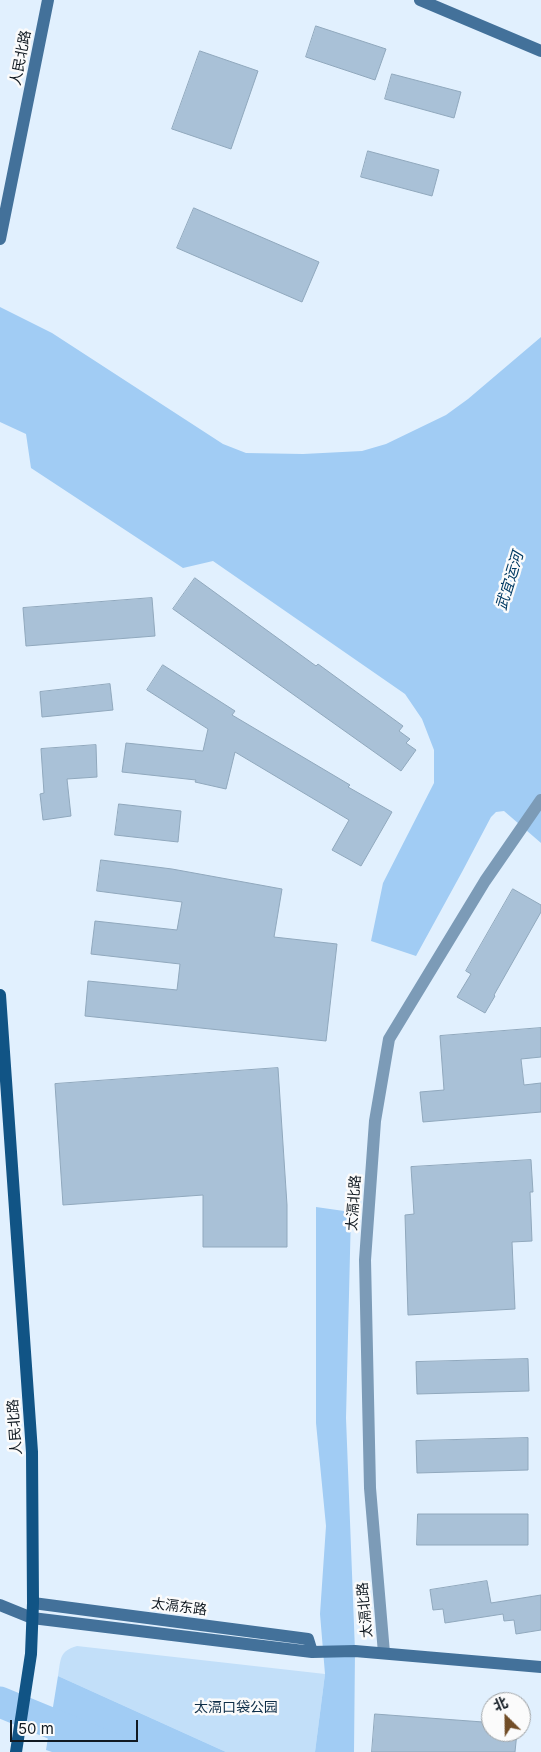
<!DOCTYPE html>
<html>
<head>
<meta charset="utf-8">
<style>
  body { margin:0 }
  #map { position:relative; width:541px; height:1752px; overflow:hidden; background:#e1f0fe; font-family:Inter,"Noto Sans SC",sans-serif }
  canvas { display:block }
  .north { position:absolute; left:481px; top:1692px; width:50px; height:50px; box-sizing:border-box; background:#fbfbfb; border:1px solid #9da1a4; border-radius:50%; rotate:337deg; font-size:14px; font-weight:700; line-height:20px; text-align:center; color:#111a22 }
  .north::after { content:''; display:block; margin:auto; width:18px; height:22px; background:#714d27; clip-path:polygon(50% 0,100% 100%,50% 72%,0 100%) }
  .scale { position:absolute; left:10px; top:1720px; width:128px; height:22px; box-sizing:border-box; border:2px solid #111a22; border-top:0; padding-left:6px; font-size:15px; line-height:18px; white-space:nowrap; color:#111a22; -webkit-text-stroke:4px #fbfbfb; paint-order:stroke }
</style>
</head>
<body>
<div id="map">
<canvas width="541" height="1752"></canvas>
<div class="north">北</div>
<div class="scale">50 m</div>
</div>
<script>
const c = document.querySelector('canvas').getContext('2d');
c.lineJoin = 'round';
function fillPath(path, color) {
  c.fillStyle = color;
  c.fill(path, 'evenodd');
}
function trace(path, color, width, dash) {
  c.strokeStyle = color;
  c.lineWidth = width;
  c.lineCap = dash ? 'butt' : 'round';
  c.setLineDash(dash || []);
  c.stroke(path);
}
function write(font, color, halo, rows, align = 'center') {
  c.font = font + ' Inter,"Noto Sans SC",sans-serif';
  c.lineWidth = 5;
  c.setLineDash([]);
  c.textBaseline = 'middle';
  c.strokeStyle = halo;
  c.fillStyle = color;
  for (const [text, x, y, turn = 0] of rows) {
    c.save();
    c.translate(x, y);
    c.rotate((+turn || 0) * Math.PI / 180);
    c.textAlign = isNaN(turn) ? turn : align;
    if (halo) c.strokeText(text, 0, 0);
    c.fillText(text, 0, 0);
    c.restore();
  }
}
const green = new Path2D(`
  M 77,1646 L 325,1674 L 315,1752 L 226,1752 L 58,1676 C 61,1659 59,1651 77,1646 Z`);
const water = new Path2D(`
  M 0,307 L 52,333 L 223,444 L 246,453 L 303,454 L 362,451 L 386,444 L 446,415 L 468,399 L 541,337 L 541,843 L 504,811 L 496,812 L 491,817 L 462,872 L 416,956 L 371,941 L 383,883 L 434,783 L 434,750 L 422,719 L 405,694 L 213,561 L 183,568 L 31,468 L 26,434 L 0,422 Z
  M 316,1207 L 351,1212 L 346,1418 L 355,1651 L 354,1752 L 315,1752 L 325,1674 L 320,1614 L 326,1526 L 316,1423 Z
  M 58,1676 L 226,1752 L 52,1752 L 46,1750 Z`);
const river = new Path2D(`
  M 0,1702 L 121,1752`);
const building = new Path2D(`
  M 316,26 L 386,49 L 375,80 L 306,57 Z
  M 200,51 L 258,71 L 231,149 L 172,129 Z
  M 392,74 L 461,92 L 454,118 L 385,99 Z
  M 368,151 L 439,170 L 432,196 L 361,177 Z
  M 194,208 L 319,262 L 302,302 L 177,248 Z
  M 195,578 L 316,666 L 318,664 L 403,726 L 399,731 L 410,739 L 406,743 L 416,750 L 401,771 L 173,609 Z
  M 152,598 L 155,636 L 26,646 L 23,608 Z
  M 163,665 L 235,711 L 232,715 L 350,785 L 348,787 L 392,812 L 361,866 L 332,850 L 349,820 L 235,752 L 226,789 L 195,782 L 196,780 L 122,772 L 126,743 L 203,751 L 208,729 L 147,690 Z
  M 110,684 L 113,710 L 42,717 L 40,692 Z
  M 96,745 L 97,777 L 67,779 L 71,816 L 43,820 L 40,794 L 44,793 L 41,749 Z
  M 119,804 L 181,811 L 178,842 L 115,835 Z
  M 101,860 L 172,869 L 282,889 L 274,937 L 337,944 L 326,1041 L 85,1016 L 88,981 L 177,990 L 180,964 L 91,954 L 95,921 L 177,930 L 182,902 L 97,891 Z
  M 513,889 L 541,905 L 541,912 L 494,995 L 495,996 L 485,1013 L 457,997 L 471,974 L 466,971 Z
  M 541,1028 L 541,1057 L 521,1059 L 524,1085 L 541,1083 L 541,1112 L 423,1122 L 420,1092 L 444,1090 L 440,1036 Z
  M 278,1068 L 287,1205 L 287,1247 L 203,1247 L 203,1195 L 63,1205 L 55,1084 Z
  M 531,1160 L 533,1192 L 530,1192 L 532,1241 L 512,1242 L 515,1309 L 408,1315 L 405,1215 L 414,1214 L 411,1167 Z
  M 528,1359 L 529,1391 L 417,1394 L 416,1362 Z
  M 528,1438 L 528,1470 L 417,1473 L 416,1441 Z
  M 418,1514 L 528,1514 L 528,1545 L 417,1545 Z
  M 487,1581 L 491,1603 L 541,1595 L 541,1630 L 516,1634 L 514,1620 L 504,1621 L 503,1614 L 445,1623 L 443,1609 L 433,1610 L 430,1590 Z
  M 375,1714 L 483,1722 L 491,1716 L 491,1732 L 517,1732 L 515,1752 L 372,1752 Z`);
const street = new Path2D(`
  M 384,1653 L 370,1488 L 365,1260 L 375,1121 L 389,1039 L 485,881 L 541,800`);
const secondary = new Path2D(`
  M 420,0 L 541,51
  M 0,239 L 48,0
  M 33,1603 L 308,1639 L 312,1652
  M 0,1605 L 32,1618 L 312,1652 L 355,1651 L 541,1667`);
const primary = new Path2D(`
  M 0,995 L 32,1452 L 33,1603 L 31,1654 L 16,1752`);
const streetNames = [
  ["人民北路",21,58,-79],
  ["太滆北路",354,1203,-86],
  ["人民北路",15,1427,-94],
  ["太滆东路",179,1607,7],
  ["太滆北路",365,1610,-95]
];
const parkNames = [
  ["太滆口袋公园",236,1708]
];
const waterNames = [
  ["武宜运河",510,581,-73]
];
fillPath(green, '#c2dff9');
fillPath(water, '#a1ccf4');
trace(river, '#a1ccf4', 31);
fillPath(building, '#a9c1d7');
trace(building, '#90a8bd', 1);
trace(street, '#7c9bb7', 12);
trace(secondary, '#43719a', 12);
trace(primary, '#115485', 12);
write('14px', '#111a22', '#fbfbfb', streetNames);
write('14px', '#0e2e48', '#fbfbfb', parkNames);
write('italic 15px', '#003a63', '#fbfbfb', waterNames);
</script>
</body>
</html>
